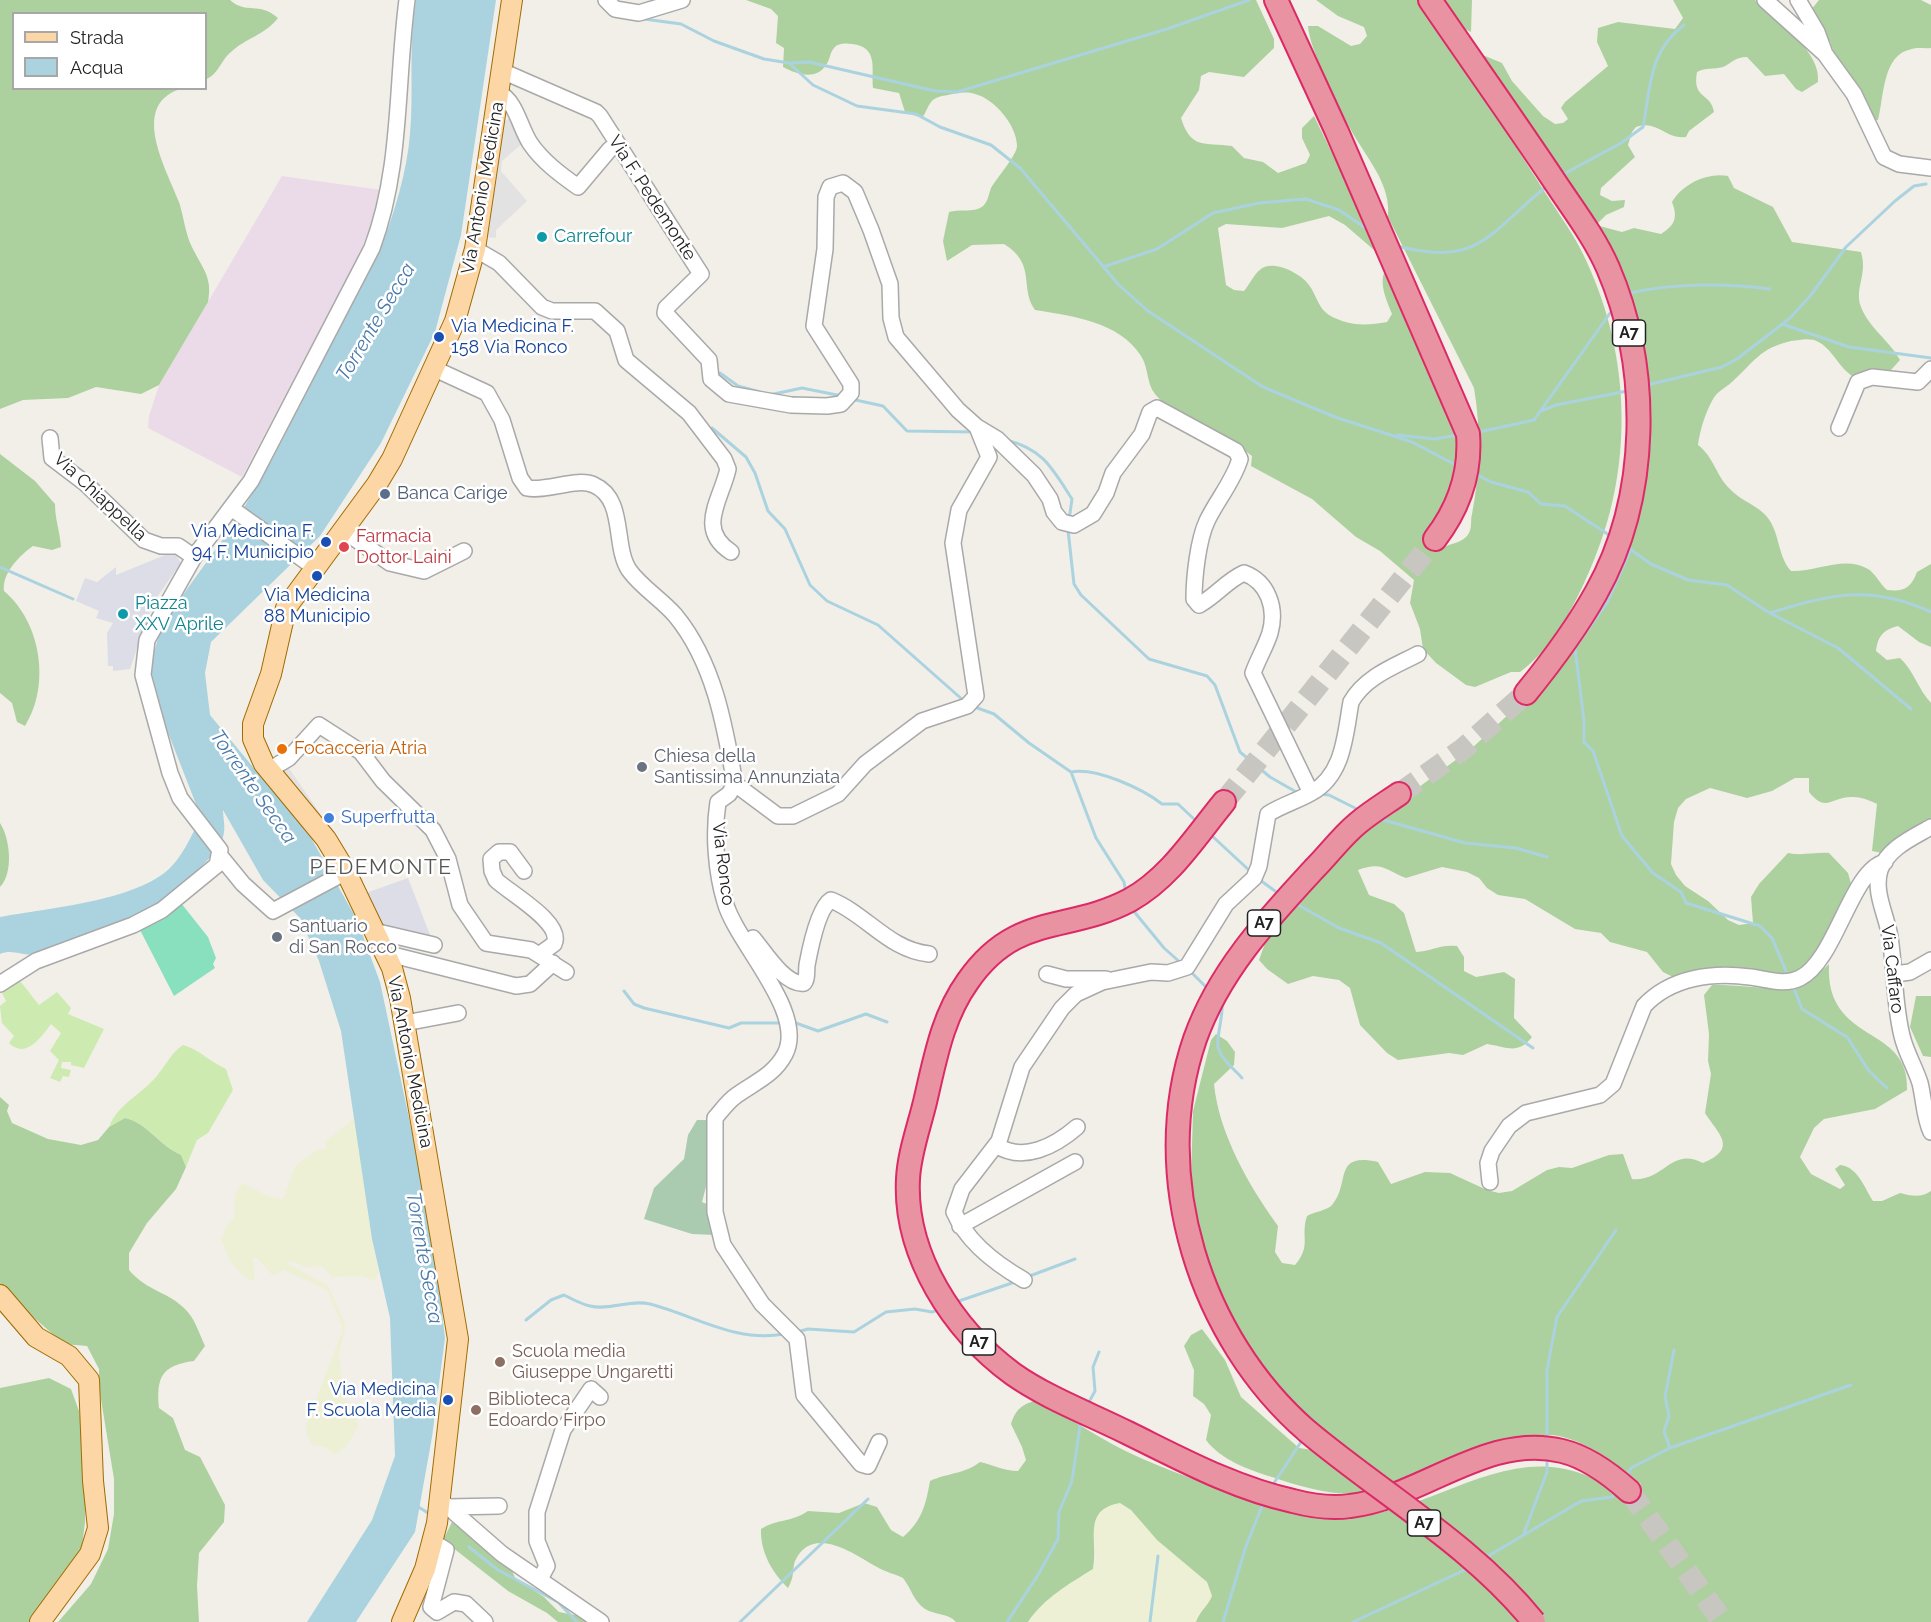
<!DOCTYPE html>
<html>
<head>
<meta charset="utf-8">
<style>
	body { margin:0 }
	#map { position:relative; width:1931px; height:1622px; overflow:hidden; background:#f2efe9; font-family:Raleway,sans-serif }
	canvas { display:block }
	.legend { position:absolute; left:12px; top:12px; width:195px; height:78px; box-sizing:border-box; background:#fff; border:2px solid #a7a7a7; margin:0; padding:8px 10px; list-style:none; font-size:18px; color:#222 }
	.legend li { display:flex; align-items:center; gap:12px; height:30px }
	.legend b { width:30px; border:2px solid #a7a7a7 }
</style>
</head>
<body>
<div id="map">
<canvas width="1931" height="1622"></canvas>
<ul class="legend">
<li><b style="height:8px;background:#fcd6a4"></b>Strada</li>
<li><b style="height:16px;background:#aad3df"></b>Acqua</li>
</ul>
</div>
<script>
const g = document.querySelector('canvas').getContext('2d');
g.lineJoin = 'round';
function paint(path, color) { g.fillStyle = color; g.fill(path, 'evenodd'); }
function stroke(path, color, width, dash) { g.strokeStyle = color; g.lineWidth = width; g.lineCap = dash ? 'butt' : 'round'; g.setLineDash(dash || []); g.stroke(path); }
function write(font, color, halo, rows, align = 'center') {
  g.font = font + ' Raleway,sans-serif'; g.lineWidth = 5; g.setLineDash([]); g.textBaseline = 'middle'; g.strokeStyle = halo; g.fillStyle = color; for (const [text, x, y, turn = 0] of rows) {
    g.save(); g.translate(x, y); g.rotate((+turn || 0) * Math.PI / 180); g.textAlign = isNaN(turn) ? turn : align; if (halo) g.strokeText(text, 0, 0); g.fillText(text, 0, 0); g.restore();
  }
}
paint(new Path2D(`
	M282,176L381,190L376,212L359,256L242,477L148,428L149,416L159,385Z`), '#ebdbe8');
paint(new Path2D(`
	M355,1117L372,1239L379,1271L375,1281L362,1276L331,1277L322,1266L308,1268L290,1261L288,1264L328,1285L346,1325L339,1355L341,1373L345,1396L359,1426L345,1448L334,1455L325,1447L313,1446L307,1436L306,1425L343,1329L327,1290L283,1270L273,1276L256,1257L253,1258L255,1281L245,1278L230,1261L221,1239L227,1225L234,1218L235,1193L242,1183L268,1196L283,1199L295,1166L320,1148L322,1150L327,1147L324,1143Z
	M1120,1503L1131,1510L1157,1540L1207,1582L1212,1596L1208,1607L1198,1616L1196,1622H1028L1036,1610L1059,1590L1093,1569L1096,1556L1093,1529L1097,1516L1107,1506Z`), '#eef0d5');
paint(new Path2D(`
	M17,977L39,1005L57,992L71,1008L68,1014L104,1029L84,1068L71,1065V1062H62L61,1068L71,1070L69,1077L63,1076L60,1082L50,1078L59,1060L50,1051L61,1033L51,1024C42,1036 26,1060 9,1043L14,1036L2,1023L0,1006L6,1001L0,989Z
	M183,1045C199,1049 210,1062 226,1069L233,1090L208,1133L197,1140L186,1167L181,1155C157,1144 149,1124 125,1118L109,1127C118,1103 145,1093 159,1073C168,1062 171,1053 183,1045Z`), '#cdebb0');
paint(new Path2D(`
	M0,0H230C247,15 259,1 278,18C265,35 246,38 231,52C221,60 218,75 206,79V14H14V88L180,89C129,106 167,170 179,202C184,217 185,233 192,247C202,268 213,277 208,302L159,385L141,394L96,387L68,398L23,400L0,409Z
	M746,0H1256L1274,39V48L1244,77L1209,72L1201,76L1199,90L1181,118C1191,150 1204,142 1232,146L1244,158L1263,162L1278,173L1306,163L1310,155L1302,138V128L1314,116L1377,245L1374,250L1345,225L1329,216L1282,228L1226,224L1218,228L1226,285L1234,290L1244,291C1250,284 1254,274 1261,269C1273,259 1302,274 1309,285C1316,294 1318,308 1329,315C1348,326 1366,326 1387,322L1392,314C1386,299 1376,278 1389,265L1458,427L1459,457L1453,489L1426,537L1440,550C1449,542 1459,545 1467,536C1473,529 1470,521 1472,514C1480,474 1481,429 1474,388L1388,217C1391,186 1370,162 1355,137C1342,115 1309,49 1308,26H1318L1351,46L1360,44L1367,36L1364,27L1338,16L1316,0H1472L1471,32L1465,29L1447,38C1477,86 1508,135 1539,183C1553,206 1570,228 1582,252C1630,348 1635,461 1594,560C1578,599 1555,647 1520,672H1511L1475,687L1466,685L1436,663L1423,649L1420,629L1410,603L1414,580L1380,551L1356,537L1312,499L1251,466L1252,456L1244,450C1215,435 1177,420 1155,394C1146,383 1149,368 1141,356C1119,321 1071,316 1035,310C1019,288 1037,264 1004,244L972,245L947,261L943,241L949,212C960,208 976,214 984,205C988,201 989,193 991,188C996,179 1017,155 1017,146C1017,126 995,99 975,94C966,91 957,93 948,95C942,96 935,97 931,102C927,107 926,113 922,118L905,112L899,93L873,88C871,69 879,47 852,44C846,43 838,43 834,48C830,52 830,60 826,65C816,81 796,74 783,67L784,48L776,43L778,16L771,9Z
	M1673,0H1755C1775,18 1822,52 1818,82L1802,92L1796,89L1784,74L1765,76L1747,57C1735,57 1732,63 1723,67C1714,70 1706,67 1697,72C1692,100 1711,92 1714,112L1689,131L1686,137C1666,140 1657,119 1636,127L1632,132L1628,145L1635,157L1601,188L1600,195L1612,201L1625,200L1624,207L1606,215L1596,225L1622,232L1634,228L1661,234C1675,225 1678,218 1672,202C1682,184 1708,172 1728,176L1734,188L1773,207L1792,242L1861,252C1868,275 1854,288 1861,307C1869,328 1890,341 1900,360L1891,370L1854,377C1838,368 1831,345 1814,340C1805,338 1800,340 1791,341C1760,348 1754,362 1732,382C1724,389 1717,391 1712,401C1705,414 1700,430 1698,445C1714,457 1716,476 1730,489C1742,502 1761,506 1770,521C1780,537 1778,556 1791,571C1816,572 1845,555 1868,569C1875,573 1880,584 1887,590C1904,592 1911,588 1917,572L1931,564V647L1919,642L1898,626C1883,630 1878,636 1876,651L1887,660L1900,658C1914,671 1918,689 1931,703V818L1898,837L1882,853L1872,851L1877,804C1869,800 1861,797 1853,797C1831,796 1827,814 1809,792V778H1795L1772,791L1747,798L1710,788L1686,799L1678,808L1674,822L1671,864L1676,875L1685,886L1708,901L1728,920L1739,925L1753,923L1751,897L1759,884L1788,853C1802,856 1814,852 1829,853L1848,873L1852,887L1831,928L1801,973L1787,977L1706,969L1675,978L1663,972L1647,952L1610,942L1601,933L1575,929L1525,899L1498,895L1487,888L1479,878L1467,872L1442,867L1406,878C1385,870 1382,861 1358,870L1369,895L1394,904L1404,913L1416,952C1432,951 1441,944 1457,946L1464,957V971L1476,977L1504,972L1515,979L1514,1018L1532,1037C1518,1055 1507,1047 1487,1044L1463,1055L1449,1053L1398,1060L1387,1053L1360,1025L1350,988L1339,980L1313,976L1288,984L1267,969L1259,960L1268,935L1354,841L1400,801L1472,748L1549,677L1634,516L1624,295L1478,53L1502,63L1512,81L1543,116L1555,124L1563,123L1568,119L1561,108L1565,102L1608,66L1597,42L1598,28L1618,22L1675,29L1683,18Z
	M1819,0H1921L1931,5V48C1925,49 1918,47 1912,49C1882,54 1884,98 1878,120H1873L1837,62L1830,41L1811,20L1810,11Z
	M0,454L35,481L55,504C55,519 60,532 61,547L52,550L33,546C19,556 2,573 4,591C41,622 51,685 25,726L17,722L12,703L0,693Z
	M0,823C10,838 14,873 0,887Z
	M1829,964C1825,1046 1910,1023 1907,1090L1875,1109L1824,1119L1814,1128L1800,1157L1811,1174L1840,1189L1845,1185L1835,1169L1840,1165C1858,1167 1864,1187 1873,1201H1882L1900,1193C1911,1196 1921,1198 1931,1191V1622H1196C1199,1612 1208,1606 1212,1596L1207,1582L1157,1540L1131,1510L1120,1503C1081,1510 1099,1541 1093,1569C1069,1584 1044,1598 1028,1622H956C948,1613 935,1615 925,1609C914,1602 911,1588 903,1578C895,1574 885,1572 877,1567C855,1555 813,1523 795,1561C792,1569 795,1576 788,1588C772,1573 760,1551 761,1529C776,1519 793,1522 808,1511L839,1513L864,1503L877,1507L891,1530L903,1537C922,1521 926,1504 930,1481C947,1473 965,1474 980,1462C994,1465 1004,1471 1018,1471L1026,1460L1022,1447L1011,1424C1016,1409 1022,1404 1038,1400C1062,1414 1087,1430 1112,1444C1153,1466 1198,1481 1242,1495C1266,1503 1292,1512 1317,1516C1434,1532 1514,1411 1626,1499L1641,1484C1617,1464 1590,1443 1559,1436C1514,1426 1416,1487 1362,1493C1334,1497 1299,1486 1272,1477C1249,1470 1221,1460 1206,1440L1211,1415L1204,1404L1193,1396L1194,1370L1184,1346L1191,1335L1202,1329L1225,1360L1241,1397L1299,1448L1313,1450L1292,1403L1265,1371L1227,1316L1190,1211L1193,1111L1211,1040L1216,1034L1227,1041L1235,1052L1234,1065L1214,1084C1219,1134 1249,1186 1278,1226L1275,1252L1282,1263L1295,1265C1312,1245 1300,1237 1307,1216C1314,1212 1328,1210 1332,1205C1351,1183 1332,1152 1378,1162L1391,1184L1425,1172L1450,1173L1487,1190L1499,1193L1512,1191L1547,1170L1559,1167L1572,1168L1609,1155L1623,1154L1632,1179C1664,1182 1671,1146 1703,1163C1739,1148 1718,1134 1705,1113L1711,1074L1708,1061L1709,1034L1704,995L1712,985C1757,984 1793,1000 1829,964Z
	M1916,996H1931V1057L1923,1056L1910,1027Z
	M0,1097L9,1105L7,1111L12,1123L48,1139L81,1145L98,1140L109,1127L125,1118C149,1124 157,1144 181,1155L186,1167L176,1189L147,1223L129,1253V1270C147,1291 168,1292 184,1308C195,1318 199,1333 205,1346L194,1361C162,1365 156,1377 159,1408L173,1418L185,1450L200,1457L225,1505L224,1522L199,1553L197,1586L199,1622H58L91,1584L108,1549L114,1514V1479L99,1387V1369L87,1346L64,1344L0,1288Z
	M49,1378L71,1389L79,1411L85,1445V1522L82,1547L32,1622H0V1388Z
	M452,1522L511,1568L515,1578L544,1597L559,1612L580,1616L590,1622H558L547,1613L508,1591L443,1540Z`), '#add19e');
paint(new Path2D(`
	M697,1120H710L713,1160L702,1202L711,1206L715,1235L692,1234L644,1219L654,1188L684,1159L688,1135Z`), '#aacbaf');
paint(new Path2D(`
	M181,903L208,937L216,958L213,964L215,968L174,996L139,928Z`), '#88e0be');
paint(new Path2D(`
	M513,117L524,142L502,161L501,171L527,201L496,230V238L486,237L502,122Z
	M286,764L315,806L331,832L275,773Z`), '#e2e2e2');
paint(new Path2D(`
	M175,554L181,563L157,597L147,619L130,669L113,671V666H108L107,633L113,623L96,618L99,611L76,601L85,578L97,582L116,567V575L165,555Z
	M408,878L432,940L393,939L382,925L366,893Z`), '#dddde8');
paint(new Path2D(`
	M416,0H496L461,235L435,332L381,443L320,536L211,642L205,673L210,715L310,836L357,920L380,982L432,1226L445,1338L432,1437L415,1532L356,1622H307L372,1520L395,1456L390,1318L372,1239L341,1031L319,961L300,918L263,880L223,810C223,818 226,828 223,837C220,847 209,859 201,867C158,914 96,937 36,954C23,957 13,948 0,954V917C48,908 136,901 170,868C184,854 192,834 201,817L167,730L150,667L162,624L236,521L272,460L380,250C394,214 407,172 410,134C414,89 408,44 416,0Z`), '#aad3df');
stroke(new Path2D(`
	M618,17L638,19
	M644,19L681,24L714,41L764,59L789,63L813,85L857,106L916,114L940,127L991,145L1020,168L1118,284L1148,311L1263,387L1335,417L1412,442L1456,465
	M789,63L809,62L935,91L957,92L1167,29L1249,0
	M1562,175L1621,143L1643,127C1651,87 1648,52 1684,25
	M1397,246C1480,268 1489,232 1546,187
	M1103,267L1157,249L1213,213L1259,203L1306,199L1339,210L1370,231
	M1626,294C1669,283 1725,283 1770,289
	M1782,324L1849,347L1931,358
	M720,373L738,386L760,392
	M1647,385L1722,367L1737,359L1789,319L1811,295L1846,247L1895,201L1914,186L1926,184
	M769,395L802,388L842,396
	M851,399L883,406L907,431L973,432
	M1541,411L1556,405L1627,391
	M712,428L746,457L755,473L768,511L785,529L810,585L827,601L878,625L964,701
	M1479,432L1534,420L1613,309
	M1397,435L1435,439L1458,435
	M1006,440C1043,449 1052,468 1072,499L1069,520
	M1476,474L1491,482L1528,492L1541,504L1565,506L1609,535
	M1068,530L1074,584L1081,595L1149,659L1207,676L1215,685L1240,752L1270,777L1298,793
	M1627,547L1651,564L1688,580L1727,585L1768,612L1838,648L1911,709
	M1631,549L1607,603L1575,648L1584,721V742L1593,751L1622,836L1653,873L1681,892L1686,903L1760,926L1772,938L1789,978
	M0,567L73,599
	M1770,613C1831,594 1871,584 1931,612
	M972,706L994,714L1029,743L1071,772L1096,838L1124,882L1126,894
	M1071,772C1096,767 1143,789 1162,804H1178L1195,820
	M1319,794L1329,795L1359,810
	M1380,819L1465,843L1516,848L1547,857
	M1211,835L1251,872
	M1260,880L1279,894
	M1295,903L1339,928L1381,943L1533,1048
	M1132,909L1164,948L1182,964
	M1189,970L1208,989
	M1793,986L1802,1009L1847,1037L1869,1071L1887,1088
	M624,991L634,1004L644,1008L729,1028L741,1023H784
	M1222,1005C1223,1018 1216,1038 1218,1047C1221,1059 1234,1069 1242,1078
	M793,1022L818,1031L866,1014L887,1022
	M1027,1277L1075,1259
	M956,1302L1015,1282
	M526,1320L551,1300L564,1295C572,1299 581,1304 590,1306C609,1311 630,1299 650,1304C696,1316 736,1343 784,1334
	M797,1332L808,1329L854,1332L886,1312L915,1309L932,1312L938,1310
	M1089,1402L1095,1391L1093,1367L1099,1352
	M1547,1438V1370L1557,1317L1616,1230
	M1670,1448L1664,1431L1669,1416L1665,1397L1674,1350
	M1627,1475L1631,1468L1670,1448L1851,1385
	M1272,1486L1303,1439
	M417,1506L428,1513
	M1524,1533L1547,1472V1459
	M469,1547L498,1570L558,1602L577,1622
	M1485,1558L1581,1501L1612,1497L1615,1493
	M740,1622L868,1499
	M1007,1622L1038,1575L1058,1539L1059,1512L1072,1481L1081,1419
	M1150,1622L1158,1556
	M1223,1622L1246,1546L1263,1504
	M1353,1622L1469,1568`), '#aad3df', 3);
stroke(new Path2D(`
	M1399,794L1463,749L1526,693
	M1224,802L1435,539
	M1629,1491L1723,1622`), '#c8c6c1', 22, [22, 11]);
const minor = new Path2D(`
	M606,0L615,9L639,13L682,0
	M1765,0L1825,54L1854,94L1884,157L1899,164L1931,168
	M1798,0L1817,32L1824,51
	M502,71L596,112L600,116L701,274L666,308L665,313L709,360L711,379L729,394L791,405L827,406L841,404L851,393V384L814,326L825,249L826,197L830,187L843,183L855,192L871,230L890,284L891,318L896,337L958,410L977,427L997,439L1034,475L1050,499L1054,512L1062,522L1074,525L1093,514L1106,493L1113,473L1142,434L1150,412L1157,408L1236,451L1240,459C1233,482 1217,500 1207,521C1198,540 1194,578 1194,599L1199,605C1216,596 1226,581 1244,573C1268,582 1277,608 1270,633C1266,646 1258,659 1253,673L1311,793
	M499,93C516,101 520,128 530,143C542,161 561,175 578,187L610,149
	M475,249L499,263L542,307L552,311H595L617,331L626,360L689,413L724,459L728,469C721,500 696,529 731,552
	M435,369L487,393L502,420L520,478L527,488C547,492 577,477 594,485C626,499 613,546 629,570C641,587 661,599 675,615C714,662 725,726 735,784L729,794L718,802C713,834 716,872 725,902C736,943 807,1012 785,1054C774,1075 755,1082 737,1095C728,1101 722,1110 715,1118V1212L723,1245L762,1304L797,1339L804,1395L861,1464L868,1466L879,1442
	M1839,428L1858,382L1872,377L1918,382L1931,369
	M50,438L52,458L85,483L144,540L161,546H178L194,557
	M231,508L315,568
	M344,531L390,563L424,571L464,551
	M269,770L289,758L319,725L361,752L383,781L433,830L448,859L460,905L486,943L531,950L566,972
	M735,784L778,816H793L838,794L865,764L922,721L967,706L976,696L953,543L959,510L989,457L977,427
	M1931,827C1912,838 1888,848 1880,870C1873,892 1887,916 1890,937C1895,970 1894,1004 1902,1036C1906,1053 1915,1067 1920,1083C1924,1099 1924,1117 1931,1132
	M221,857L243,884L273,911L346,872
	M524,871L510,852H499L491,859L492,871L496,880C511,894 564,923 554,944L540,954
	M374,931L434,945
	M753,938C764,951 785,986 804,983C808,978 806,972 807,965C810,949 818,908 831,900C866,914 889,950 929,954
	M385,953L516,986L530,984L553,963
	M1047,974L1066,979H1106
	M1895,974L1910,972L1931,960
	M0,984L36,961L133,925L162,910L217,865L220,850L180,798L170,773L143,675L147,640L194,557L251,481L372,248C402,168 396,84 407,0
	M405,1023L458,1013
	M996,1145C1023,1163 1055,1146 1077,1127
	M1490,1182L1488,1163L1492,1151L1509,1126L1526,1113L1600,1095L1613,1084L1644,1006C1671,977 1713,972 1750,977C1767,979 1784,986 1800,978C1836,960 1851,870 1885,862
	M960,1226L1075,1162
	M1024,1280C996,1264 967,1242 954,1212L962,1189L999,1141L1022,1067L1062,1008L1076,994L1102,982L1151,972L1168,973L1187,967L1226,904L1254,878L1259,866L1268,814C1282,805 1297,801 1311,793C1344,775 1345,735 1351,702C1365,677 1393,667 1418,654
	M439,1499L502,1554L601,1622
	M448,1507L499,1506
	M433,1542L446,1550L431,1607L437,1612L454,1602L466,1604L485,1622
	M540,1579L547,1566L537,1541V1512L563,1430L591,1389L600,1397`);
const major = new Path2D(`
	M0,1295L36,1337L69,1356L89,1380L93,1481L98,1528L90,1554L40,1622
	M402,1622L425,1569L437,1523L458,1339L400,998L392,968L346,872L326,839L264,764L253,739V724L271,674L286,608L377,484L392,459L455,321L475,249L512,0`);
const highway = new Path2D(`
	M1276,0L1337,132L1468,434C1471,473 1458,509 1435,539
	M1430,0C1471,60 1513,119 1553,179C1572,208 1594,236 1608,268C1651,368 1650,497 1596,593C1576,629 1552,661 1526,693
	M1224,802C1196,836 1170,878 1130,900C1068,933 1016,912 968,981C942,1017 935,1060 925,1102C919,1127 909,1154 908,1179C904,1255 953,1330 1013,1374C1047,1398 1090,1414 1128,1433C1181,1459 1234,1488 1293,1501C1312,1506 1330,1509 1350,1506C1422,1498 1487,1432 1562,1451C1587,1457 1610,1474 1629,1491
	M1307,1431C1200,1338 1148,1176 1195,1039C1219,971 1267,920 1314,869C1329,854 1342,836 1358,823C1371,812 1386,803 1399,794`);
stroke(minor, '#a9a9a9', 18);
stroke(major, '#a06b00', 22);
stroke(highway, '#dc2a67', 26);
stroke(minor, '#fff', 15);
stroke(major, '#fcd6a4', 20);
stroke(highway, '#e892a2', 22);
const highwayBridge = new Path2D(`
	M1307,1431C1382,1494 1472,1545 1534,1622`);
stroke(highwayBridge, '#dc2a67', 26, []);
stroke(highwayBridge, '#e892a2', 22);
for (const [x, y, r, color] of [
	[542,237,6,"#0f9aa8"],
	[439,337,6,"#1a4fb4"],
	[385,494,6,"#5c6f8a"],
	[326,542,6,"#1a4fb4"],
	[344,547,6,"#e0444e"],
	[317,576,6,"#1a4fb4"],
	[123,614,6,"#0f9aa8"],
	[282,749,6,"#e8710a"],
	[642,767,6,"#6b7280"],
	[329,818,6,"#3f7fe0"],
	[277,937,6,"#6b7280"],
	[500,1362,6,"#8d6e63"],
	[448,1400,6,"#1a4fb4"],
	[476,1410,6,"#8d6e63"]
]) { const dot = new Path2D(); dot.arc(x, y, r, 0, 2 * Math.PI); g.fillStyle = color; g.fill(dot); stroke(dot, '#fff', 2); }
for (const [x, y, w] of [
	[1629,333,33],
	[1264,923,33],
	[979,1342,33],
	[1424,1523,33]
]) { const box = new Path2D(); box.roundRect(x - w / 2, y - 13, w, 26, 4.5); g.fillStyle = '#fff'; g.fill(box); stroke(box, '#222', 1.5); }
write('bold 16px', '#222', null, [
	["A7",1629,333],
	["A7",1264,923],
	["A7",979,1342],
	["A7",1424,1523]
]);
write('18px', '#222', '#fff', [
	["Via Antonio Medicina",483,188,-80],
	["Via F. Pedemonte",652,198,57],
	["Via Chiappella",100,497,43],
	["Via Ronco",723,864,83],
	["Via Caffaro",1892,969,83],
	["Via Antonio Medicina",410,1062,79]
]);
write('18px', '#0d838f', '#fff', [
	["Carrefour",554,237],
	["Piazza",135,604],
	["XXV Aprile",135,625]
], 'left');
write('18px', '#164399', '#fff', [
	["Via Medicina F.",451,327,"left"],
	["158 Via Ronco",451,348,"left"],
	["Via Medicina F.",314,532],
	["94 F. Municipio",314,553],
	["Via Medicina",317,596,"center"],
	["88 Municipio",317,617,"center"],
	["Via Medicina",436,1390],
	["F. Scuola Media",436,1411]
], 'right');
write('18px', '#4e5e75', '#fff', [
	["Banca Carige",397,494]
], 'left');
write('18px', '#be3a42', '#fff', [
	["Farmacia",356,537],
	["Dottor Laini",356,558]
], 'left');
write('18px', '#c56008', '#fff', [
	["Focacceria Atria",294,749]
], 'left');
write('18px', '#5b616d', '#fff', [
	["Chiesa della",654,757],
	["Santissima Annunziata",654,778],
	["Santuario",289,927],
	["di San Rocco",289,948]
], 'left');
write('18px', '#366cbe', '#fff', [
	["Superfrutta",341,818]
], 'left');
write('18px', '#785e54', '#fff', [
	["Scuola media",512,1352],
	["Giuseppe Ungaretti",512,1373],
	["Biblioteca",488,1400],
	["Edoardo Firpo",488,1421]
], 'left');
write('italic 20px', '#4a7aab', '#fff', [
	["Torrente Secca",376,322,-59],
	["Torrente Secca",253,787,55],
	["Torrente Secca",424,1258,80]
]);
g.letterSpacing = '1.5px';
write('21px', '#555', '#fff', [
	["PEDEMONTE",381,868]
]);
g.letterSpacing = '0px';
</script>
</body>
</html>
